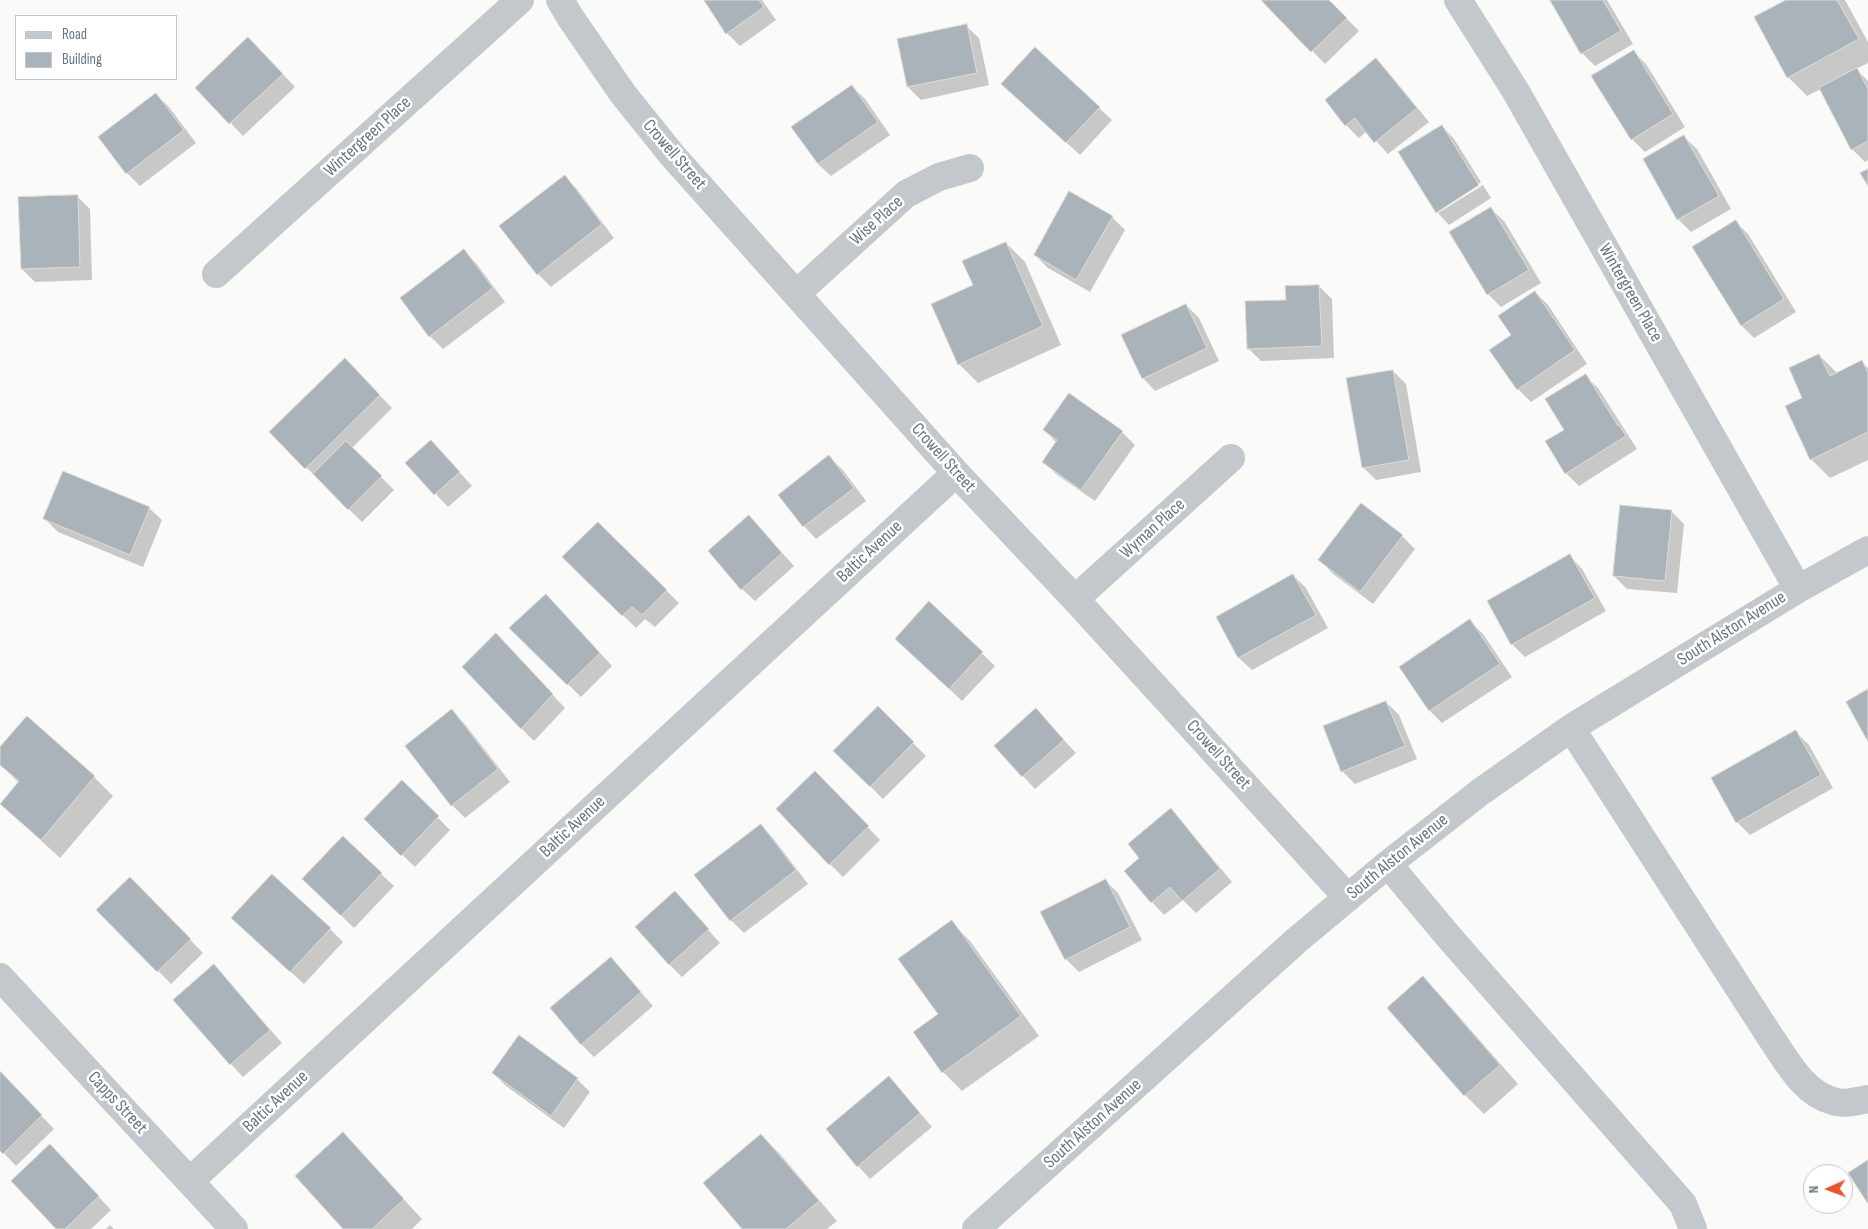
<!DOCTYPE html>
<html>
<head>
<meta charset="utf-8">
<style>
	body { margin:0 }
	#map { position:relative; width:1868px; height:1229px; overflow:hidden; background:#fafaf8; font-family:"Sofia Sans Condensed",sans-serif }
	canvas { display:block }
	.legend { position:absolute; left:15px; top:15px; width:162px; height:65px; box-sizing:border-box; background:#fff; border:1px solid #c1c8cd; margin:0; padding:6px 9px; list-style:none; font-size:15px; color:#657683 }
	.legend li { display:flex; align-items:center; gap:10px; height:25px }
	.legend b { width:25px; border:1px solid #c1c8cd }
	.north { position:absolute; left:1803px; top:1164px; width:50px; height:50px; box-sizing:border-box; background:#fff; border:1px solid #c1c8cd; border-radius:50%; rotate:268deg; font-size:14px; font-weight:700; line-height:20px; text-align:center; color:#657683 }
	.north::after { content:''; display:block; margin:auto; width:18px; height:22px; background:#e4572e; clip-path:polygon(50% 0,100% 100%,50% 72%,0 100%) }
</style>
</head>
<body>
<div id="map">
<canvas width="1868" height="1229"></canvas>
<ul class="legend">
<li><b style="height:6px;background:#c3c8cc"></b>Road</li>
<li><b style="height:14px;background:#aab3b9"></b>Building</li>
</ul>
<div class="north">N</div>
</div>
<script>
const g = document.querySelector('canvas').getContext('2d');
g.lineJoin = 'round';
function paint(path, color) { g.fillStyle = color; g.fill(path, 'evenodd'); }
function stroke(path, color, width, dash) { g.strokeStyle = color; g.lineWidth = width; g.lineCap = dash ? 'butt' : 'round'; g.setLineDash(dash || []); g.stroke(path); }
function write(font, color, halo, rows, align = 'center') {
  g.font = font + ' "Sofia Sans Condensed",sans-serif'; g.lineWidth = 5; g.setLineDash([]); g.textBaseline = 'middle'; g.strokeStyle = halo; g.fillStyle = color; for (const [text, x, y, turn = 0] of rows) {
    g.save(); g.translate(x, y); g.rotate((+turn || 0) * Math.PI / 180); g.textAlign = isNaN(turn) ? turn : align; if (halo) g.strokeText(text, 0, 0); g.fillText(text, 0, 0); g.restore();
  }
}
paint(new Path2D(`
	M705,0H762L776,20L740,46L727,33Z
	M1263,0H1328L1359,31L1325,64Z
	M1552,0H1607L1633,44L1595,66L1582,53Z
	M1788,0H1845L1868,42V63L1856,69L1868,81V160L1865,162L1852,149L1821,89L1807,96L1788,77Z
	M966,26L979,38L989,85L921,100L908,87Z
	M261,51L295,87L243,136L197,88Z
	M1633,51L1646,64L1685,127L1645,152L1632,139Z
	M1376,60L1389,73L1429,122L1388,154L1367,131L1359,138L1346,125L1326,100Z
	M852,86L865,99L890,135L831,176L818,164Z
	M156,94L169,107L196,143L140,186L127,173L100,138Z
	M1015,96L1099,108L1112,120L1080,155Z
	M1442,126L1454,139L1481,182L1438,210V213L1483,185L1491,198L1449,225L1437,212Z
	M1684,137L1697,149L1731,209L1691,232L1678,219Z
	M565,177L577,189L614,238L551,287L538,274L501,226Z
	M77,196L90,209L92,280L35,282L22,269Z
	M1491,209L1504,221L1541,283L1501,307L1488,294Z
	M1112,217L1125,230L1090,292L1048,268L1035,255Z
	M1735,221L1748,234L1796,312L1754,338L1741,325Z
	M1006,243L1025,262L1061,345L978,383L959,364L975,285Z
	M464,251L476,263L505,302L443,349L430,336Z
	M1319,286L1332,299L1334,358L1261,361L1248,348L1287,301Z
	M1535,292L1548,305L1587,364L1531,402L1518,389L1491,350L1513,335Z
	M1186,305L1199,318L1219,361L1155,391L1143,378Z
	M1819,355L1837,373L1862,362L1868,368V460L1830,478L1811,459L1804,398Z
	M1393,371L1406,384L1421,472L1376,480L1363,467Z
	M357,372L392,408L352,448L394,490L362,522L270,432Z
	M1585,376L1598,388L1637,449L1579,486L1566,473V430Z
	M1044,430L1122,432L1135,445L1095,501L1056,474L1044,462L1057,443Z
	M443,454L472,486L448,507L407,463Z
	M829,457L842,469L866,501L816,539L804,526L780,495Z
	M149,508L162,520L143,567L58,532L45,519Z
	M1671,511L1684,524L1677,593L1627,589L1614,576Z
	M749,516L794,566L755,601L742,589Z
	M598,523L679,603L655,627L645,619L636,628L564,557Z
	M1402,536L1415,549L1373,604L1332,573L1320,560Z
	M1570,556L1582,569L1606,611L1525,657L1512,644Z
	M1293,575L1306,588L1328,628L1252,670L1239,658L1217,617Z
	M929,603L995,666L962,701L909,651Z
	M559,608L612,666L581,697L511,628Z
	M1470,621L1483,634L1512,677L1442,723L1430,711Z
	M508,648L565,708L534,741L521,728Z
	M1386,702L1399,715L1417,759L1355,784L1342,771Z
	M878,708L926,756L883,799L835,751Z
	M1036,710L1076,753L1035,789L1023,776Z
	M452,711L464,723L510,782L465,818L452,805L406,746Z
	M27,718L94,777L113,796L60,858L1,804L19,783L0,764V749Z
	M1796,732L1809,745L1833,788L1750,835L1737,822L1713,779Z
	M402,782L450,830L415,867L365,819Z
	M828,785L880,840L843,877L830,864Z
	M1171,810L1183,823L1232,882L1196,913L1183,900L1164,915L1152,902L1140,858Z
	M761,825L773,838L808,884L744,933L731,920L696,875Z
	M381,874L394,886L354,928L317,892Z
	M130,879L203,953L171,984L98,910Z
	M1105,880L1118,893L1142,940L1079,972L1066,959Z
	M675,893L720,943L682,977L669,964Z
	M951,922L970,941L1039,1036L962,1091L943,1072L940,1015Z
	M330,929L343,942L304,984L246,931Z
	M611,958L653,1006L594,1057L581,1044Z
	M214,966L282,1043L243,1077L231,1064Z
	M1423,978L1442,997L1518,1084L1484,1114L1465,1095Z
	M0,1073L54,1129L16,1166L0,1149Z
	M493,1073L577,1079L590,1092L564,1128L506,1086Z
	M889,1077L932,1127L870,1179L858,1166Z
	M343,1134L422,1219L412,1229H345Z
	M761,1135L780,1154L837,1221L827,1229H744Z
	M63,1158L111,1210L91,1229H58Z
	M110,1225L114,1229H106Z`), '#0003');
const building = new Path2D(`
	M704,0H759L764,7L726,34Z
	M1261,0H1329L1347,18L1311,52Z
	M1550,0H1603L1621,31L1581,54Z
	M1786,0H1837L1859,39L1787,78L1754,17Z
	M967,24L977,73L907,87L897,39Z
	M248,37L283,74L229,124L195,88Z
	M1035,47L1100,107L1066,143L1001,84Z
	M1634,50L1673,114L1631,140L1591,76Z
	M1376,58L1417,108L1374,143L1355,118L1345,126L1325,100Z
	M1857,68L1868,89V141L1851,150L1819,88Z
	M852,85L878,122L818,164L791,127Z
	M156,93L184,130L126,174L98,137Z
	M1442,125L1479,185L1436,213L1398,152Z
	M1684,135L1719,196L1677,220L1643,159Z
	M1868,169V186L1860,173Z
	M565,175L602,224L537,275L499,226Z
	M1069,191L1113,216L1076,280L1034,255Z
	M78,195L80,267L21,269L18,197Z
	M1491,207L1529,270L1487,295L1449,232Z
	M1736,220L1784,299L1741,326L1692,247Z
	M1006,242L1043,326L958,365L931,304L973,285L962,261Z
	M464,249L493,288L429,337L400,298Z
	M1319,285L1322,346L1247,349L1245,301L1286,300L1285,286Z
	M1535,291L1575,350L1517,390L1489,350L1511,335L1498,316Z
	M1186,304L1207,348L1142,379L1121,335Z
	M1819,354L1830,376L1862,360L1868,373V432L1810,460L1785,406L1802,398L1789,368Z
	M345,358L380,395L305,469L269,432Z
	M1393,370L1409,460L1362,468L1346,378Z
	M1586,374L1618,426L1619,425L1626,436L1565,474L1545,441L1564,430L1545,399Z
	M1069,393L1123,431L1081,490L1042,462L1057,440L1043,430Z
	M431,440L460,472L434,495L405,463Z
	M346,441L382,476L348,510L313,474Z
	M829,455L854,488L803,527L778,495Z
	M63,471L150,507L130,555L43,519Z
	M1361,503L1403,535L1360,592L1318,560Z
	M1620,505L1672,510L1665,581L1613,576Z
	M749,515L782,553L741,590L708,551Z
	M598,522L667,590L642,615L632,607L622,616L562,557Z
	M1570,554L1595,598L1511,645L1487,601Z
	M1293,574L1316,615L1238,658L1216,617Z
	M546,594L600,653L567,685L509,628Z
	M929,601L983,652L949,689L895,639Z
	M1470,619L1500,664L1429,711L1399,667Z
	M496,633L553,694L521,729L462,667Z
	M1868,689V742L1846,702Z
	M1386,701L1405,746L1341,772L1323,726Z
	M878,706L914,742L870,787L833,751Z
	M1036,708L1064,740L1022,777L994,746Z
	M452,709L498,769L451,806L405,746Z
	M27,716L95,776L41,840L0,804L19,781L0,765V747Z
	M1796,730L1821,775L1736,823L1711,778Z
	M815,771L869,826L829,865L776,809Z
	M402,780L439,816L401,856L364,819Z
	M1171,808L1220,869L1182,901L1170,887L1151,903L1124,871L1139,858L1128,844Z
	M761,824L796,870L730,921L694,875Z
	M343,836L382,873L341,916L302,879Z
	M272,874L331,928L290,972L231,918Z
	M130,877L191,939L157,972L96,910Z
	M1106,879L1130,927L1065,960L1040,912Z
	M675,891L709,929L669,965L635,927Z
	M952,920L1021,1016L942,1073L913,1032L938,1014L898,959Z
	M611,957L641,992L581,1045L550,1008Z
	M214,964L270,1030L230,1065L173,1000Z
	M1423,976L1500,1065L1464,1096L1387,1008Z
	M519,1035L578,1078L551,1116L492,1073Z
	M0,1071L42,1115L3,1154L0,1151Z
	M889,1076L920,1113L857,1167L826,1129Z
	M343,1132L404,1199L372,1229H343L295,1176Z
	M761,1134L819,1201L786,1229H742L703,1183Z
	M50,1144L99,1196L65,1229H56L11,1181Z
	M1868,1160V1204L1848,1173Z`);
paint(building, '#aab3b9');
stroke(building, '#dcdcda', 1);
stroke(new Path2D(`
	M560,0L570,17L623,94L672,155L956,473L1075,599L1348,898
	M1458,0L1515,90L1798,589
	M216,274L520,0
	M796,294L906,194L939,177L970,168
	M1075,599L1231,458
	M1571,728L1771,1038C1787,1061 1803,1093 1833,1101C1843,1105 1858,1101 1868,1099
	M1388,864L1448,936L1683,1204L1693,1229
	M0,977L234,1229
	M190,1181L956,473
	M976,1229L1297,940L1388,864L1479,793L1571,728L1798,589L1868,550`), '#c3c8cc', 28);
write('18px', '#657683', '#fff', [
	["Wintergreen Place",368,137,-42],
	["Crowell Street",674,155,49],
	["Wise Place",877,221,-42],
	["Wintergreen Place",1630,293,60],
	["Crowell Street",943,458,48],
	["Wyman Place",1153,529,-42],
	["Baltic Avenue",870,552,-43],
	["South Alston Avenue",1732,629,-32],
	["Crowell Street",1218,755,48],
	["Baltic Avenue",573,827,-43],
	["South Alston Avenue",1398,857,-39],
	["Baltic Avenue",276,1102,-43],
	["Capps Street",117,1103,47],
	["South Alston Avenue",1093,1124,-42]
]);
</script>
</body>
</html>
